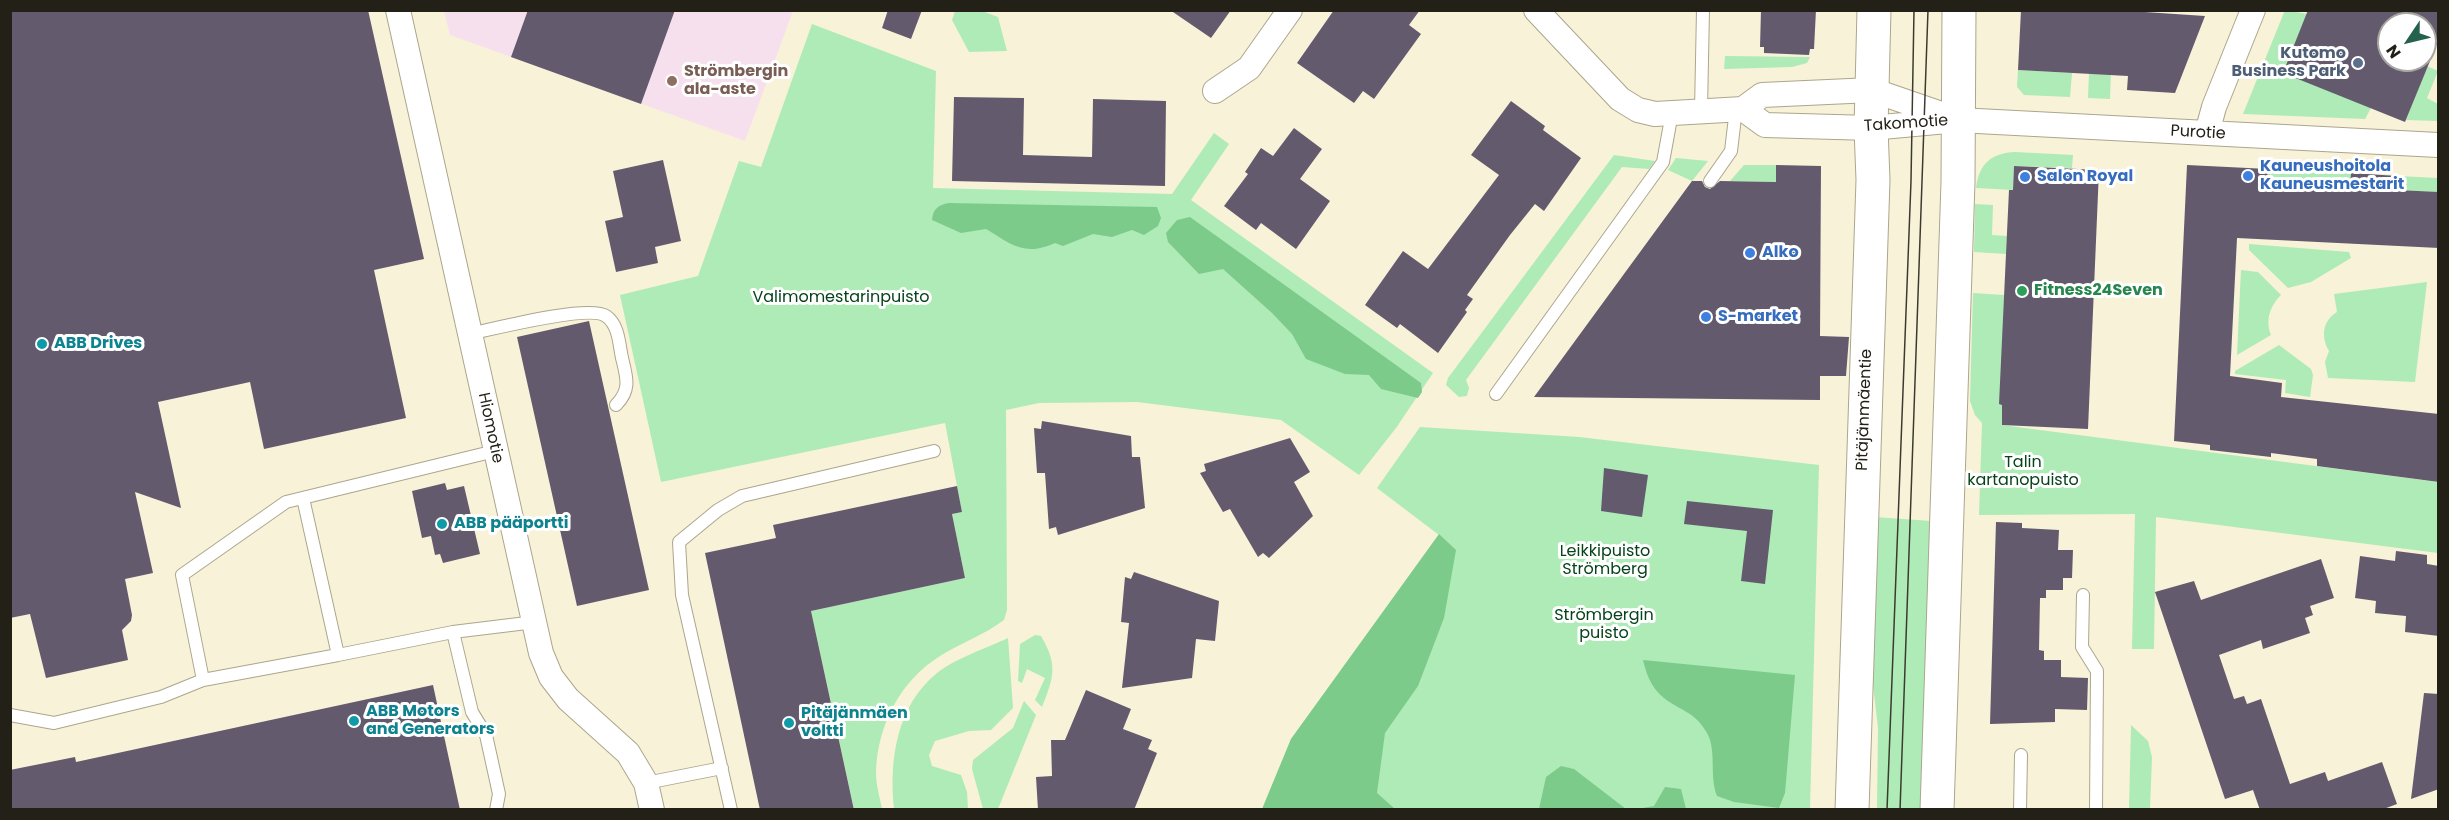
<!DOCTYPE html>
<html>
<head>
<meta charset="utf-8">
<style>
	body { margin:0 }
	#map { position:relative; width:2449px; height:820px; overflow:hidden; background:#f8f2d8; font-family:Poppins,sans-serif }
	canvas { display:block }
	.frame { position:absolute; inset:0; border:12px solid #222017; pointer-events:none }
	.north { position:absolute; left:2377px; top:12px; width:60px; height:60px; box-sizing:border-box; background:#fff; border:2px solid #a7a6a2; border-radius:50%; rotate:235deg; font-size:16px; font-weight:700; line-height:24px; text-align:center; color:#222017 }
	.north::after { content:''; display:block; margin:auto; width:21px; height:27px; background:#25624e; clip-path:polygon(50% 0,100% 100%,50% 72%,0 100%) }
</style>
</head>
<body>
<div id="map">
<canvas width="2449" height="820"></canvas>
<div class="frame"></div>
<div class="north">N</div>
</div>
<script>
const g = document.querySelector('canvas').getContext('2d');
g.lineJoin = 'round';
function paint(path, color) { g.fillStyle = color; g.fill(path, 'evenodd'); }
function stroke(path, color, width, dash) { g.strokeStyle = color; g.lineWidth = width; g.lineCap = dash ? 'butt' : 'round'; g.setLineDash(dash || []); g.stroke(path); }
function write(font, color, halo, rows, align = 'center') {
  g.font = font + ' Poppins,sans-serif'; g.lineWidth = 6; g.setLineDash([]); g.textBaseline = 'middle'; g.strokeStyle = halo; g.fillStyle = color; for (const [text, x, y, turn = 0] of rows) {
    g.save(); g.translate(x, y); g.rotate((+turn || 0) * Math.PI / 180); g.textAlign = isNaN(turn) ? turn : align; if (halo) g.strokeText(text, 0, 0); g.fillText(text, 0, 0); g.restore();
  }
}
paint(new Path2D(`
	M444,11H793L745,141L450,35Z`), '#f7e0ee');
paint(new Path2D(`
	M2285,10L2307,14L2371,108L2365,119L2243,114Z
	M955,11H982L998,17L1007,51L969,52L952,20Z
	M2113,11L2110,99L2088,98L2089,73Z
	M812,24L936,71L933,188L1172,194L1214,133L1229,144L1191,200L1433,373L1396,428L1359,475L1281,420L1137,402L1039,403L1006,410L1007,610L1004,620C984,635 961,643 940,656C900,681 877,726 876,773C876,785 880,798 882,809H854L811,611L965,578L952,514L962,512L945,423L661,482L620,295L698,276L739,161L761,167Z
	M1725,56L1810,57L1807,63L1792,67L1724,69Z
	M2427,66L2438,71L2427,98L2438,104V121L2406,120Z
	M2018,70L2072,73L2070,97L2024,95L2017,87Z
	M2015,152L2073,155L2072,168L2014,166L2013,190L1976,188C1979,164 1991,153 2015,152Z
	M1614,155L1655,161L1649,169L1622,167L1466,380L1469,388L1467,396L1459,397L1446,385L1448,378Z
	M1676,158L1708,161L1692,181L1668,170Z
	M1744,165H1776V182L1730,181Z
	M2268,169L2351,173L2350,188L2267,184Z
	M2398,176L2438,178V192L2397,190Z
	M1975,204L1993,205L1992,235L2007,236L2006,254L1974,252Z
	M2249,244L2349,252L2351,258L2311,282L2288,288L2249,250Z
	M2241,270L2258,272L2281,295C2270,306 2265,320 2271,335L2237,355Z
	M2427,282L2415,382L2328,378L2325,362L2329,351C2321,337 2322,321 2337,312L2334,294Z
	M1973,293L2004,295L2002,425L2438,482V553L2156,517L2154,649H2132L2135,514L1979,515L1982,423L1975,415L1970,401Z
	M2279,345L2311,369L2313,375L2310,397L2285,393L2286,380L2235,374V371Z
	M1420,427L1579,437L1819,465L1810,809L1262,810L1291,739L1439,535L1377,488Z
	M1875,517L1931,521L1921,809H1877L1878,728L1871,667Z
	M1035,635L1041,636C1058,665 1054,677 1042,707L1035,700L1045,678L1027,669L1022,683L1018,681L1020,644Z
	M1008,638L1013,708L991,730L969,731L935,741L929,755L932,766L961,775L967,792L968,809H894C889,762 896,706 937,673C954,659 987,648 1008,638Z
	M1024,701L1036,715L998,809H983L972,769L973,760L1013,728Z
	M2131,725L2148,741L2152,757L2150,809H2129Z`), '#aeebb7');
paint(new Path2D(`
	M949,203L1157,207L1161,218L1158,226L1144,235L1132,230L1112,237L1093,234L1063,246L1055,243C1024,257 1011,244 986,229L961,233L932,220C933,209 938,205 949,203Z
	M1190,217L1421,383L1422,392L1418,398L1381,389L1369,375L1345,374L1306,359L1292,334L1272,313L1223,269L1199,274L1168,242L1166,233L1177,220Z
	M1439,534L1456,550L1444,618L1418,686L1385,733L1377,793L1395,809H1262L1291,739Z
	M1643,660L1795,675L1785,793L1779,808L1734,802L1717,796C1709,776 1717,751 1707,733C1689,699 1655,714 1643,660Z
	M1561,766L1574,769L1626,809H1539L1546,777Z
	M1665,787L1681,789L1686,809H1637L1654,806Z`), '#7ccb8a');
paint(new Path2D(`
	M10,10H368L424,259L374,270L406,418L264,449L250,382L158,402L181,508L135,492L153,573L125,579L132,615L131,621L122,630L128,660L46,678L30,614L10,618Z
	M528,10H675L641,104L511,57Z
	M888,10H922L911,39L882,28Z
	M1170,10H1231L1211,38Z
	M1334,10H1420L1409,25L1421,34L1374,99L1363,91L1354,103L1297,63Z
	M1761,10H1816L1814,49H1810L1809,55L1764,53V47H1760Z
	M2021,10H2115L2205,16L2175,93L2127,90L2128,76L2018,70Z
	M2308,10H2439V39L2405,122L2283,73ZM2389,24H2425V60H2389Z
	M954,97L1024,98L1023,155L1092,157L1093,99L1166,101L1165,186L952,181Z
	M1511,101L1545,126L1543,130L1581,158L1544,211L1535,204L1510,235L1467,295L1473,299L1465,310L1467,312L1438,353L1400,324L1397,328L1365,305L1403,251L1428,269L1499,175L1471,155Z
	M1294,128L1322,149L1300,179L1330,201L1296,249L1261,223L1256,230L1224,206L1248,174L1245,172L1261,148L1273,156Z
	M663,160L681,241L655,247L658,263L616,272L605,221L623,217L613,171Z
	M1776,165L1821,166L1820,336L1849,337L1846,376H1820V400L1534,397L1692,181H1702L1705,187L1710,189L1720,181L1776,182Z
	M2187,165L2268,169L2267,184L2350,188L2351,173L2398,176L2397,190L2439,192V248L2237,238L2230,376L2282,383L2281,397L2439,414V482L2317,466V459L2271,453V457L2210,450V445L2174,441Z
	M2014,166L2099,170L2088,429L2002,425V405L1999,404L2006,254L2009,190H2013Z
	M589,321L649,590L577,606L517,337Z
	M1042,421L1131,436L1132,457H1140L1145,508L1058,535L1056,527L1049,529L1045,473H1037L1034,428L1041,429Z
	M1290,438L1310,472L1294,482L1313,516L1269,558L1263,553L1258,557L1230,509L1223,512L1200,473L1206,471L1204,464Z
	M1604,468L1648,475L1642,517L1601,511Z
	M445,483L447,490L464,486L480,554L443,563L440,554L435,555L431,536L422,538L412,491Z
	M957,486L962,512L952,514L965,578L811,611L854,810H760L705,553L776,538L773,525Z
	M1687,501L1773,510L1765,584L1741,581L1747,531L1684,524Z
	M1996,522L2022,523V528L2059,530L2058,550H2073L2072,578H2063V590H2046V598H2040L2039,650L2044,651V660H2061V677L2088,678L2087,710L2055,709V722L1990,724Z
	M2396,551L2427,555V564L2439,566V636L2405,632L2406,616L2375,613L2376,601L2355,598L2360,556L2395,561Z
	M2321,559L2334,598L2310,606L2313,615L2305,618L2310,633L2263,649L2261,640L2219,655L2234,699L2244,696L2247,704L2261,699L2290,784L2325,772L2328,781L2382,762L2397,804L2381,810H2260L2253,790L2225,799L2155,592L2194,581L2201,600Z
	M1134,572L1219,601L1215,641L1196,639L1192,678L1122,688L1129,623L1121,622L1125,577L1131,579Z
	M433,685L460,810H10V770L75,757L76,762Z
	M1086,690L1131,709L1123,729L1152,740L1148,749L1157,753L1134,810H1038L1036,777L1052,776L1051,740H1065Z
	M2424,693L2439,694V789L2411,799Z`), '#635a6e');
const service = new Path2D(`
	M1701,110L1703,10
	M1710,181L1731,151L1736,109
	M469,334C493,329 589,304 606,316C619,325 619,344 622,358C627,378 631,390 616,405
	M1496,394L1663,162L1672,113
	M2083,595L2082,647L2097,671L2096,810
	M453,632L535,622
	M338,655L453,632L472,712L486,735L499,794L496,810
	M203,680L338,655L303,498
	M10,715L54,723L161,697L203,680L182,575L286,502L495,451
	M646,783L722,768
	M731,810L682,595L679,542L718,510L742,496L934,451
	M2020,810L2021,755`);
const minor = new Path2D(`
	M398,10L541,653L551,677L568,699L628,753L646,783L652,810
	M1536,10L1620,99L1638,110L1655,114L1743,109L1762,95L1872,90L1953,118
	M1215,91L1249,68L1290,10
	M1743,109L1765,125L1871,128L1958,120L2438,145
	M2207,133L2214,107L2253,10`);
const secondary = new Path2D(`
	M1852,810L1873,180L1871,128L1874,10
	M1937,810L1958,182L1959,10`);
stroke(service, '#aba68d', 14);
stroke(minor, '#aba68d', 26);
stroke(secondary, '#aba68d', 35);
stroke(service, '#fff', 12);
stroke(minor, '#fff', 24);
stroke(secondary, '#fff', 33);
stroke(new Path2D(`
	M1887,810L1911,181L1914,10
	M1900,810L1928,10`), '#3c3a2f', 1.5);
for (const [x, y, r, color] of [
	[2358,63,6,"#5c6f8a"],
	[672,81,6,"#8d6e63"],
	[2248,176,6,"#3f7fe0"],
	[2025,177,6,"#3f7fe0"],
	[1750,253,6,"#3f7fe0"],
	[2022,291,6,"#2e9e5b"],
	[1706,317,6,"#3f7fe0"],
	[42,344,6,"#0f9aa8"],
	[442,524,6,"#0f9aa8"],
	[354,721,6,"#0f9aa8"],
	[789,723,6,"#0f9aa8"]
]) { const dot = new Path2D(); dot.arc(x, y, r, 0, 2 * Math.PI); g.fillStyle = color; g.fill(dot); stroke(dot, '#fff', 2); }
write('bold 16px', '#4e5e75', '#fff', [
	["Kutomo",2346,54],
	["Business Park",2346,72]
], 'right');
write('bold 16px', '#785e54', '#fff', [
	["Strömbergin",684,72],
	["ala-aste",684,90]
], 'left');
write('16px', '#222017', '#fff', [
	["Takomotie",1906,124,-4],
	["Purotie",2198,133,3],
	["Pitäjänmäentie",1865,410,-88],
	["Hiomotie",490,428,78]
]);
write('bold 16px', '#366cbe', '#fff', [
	["Kauneushoitola",2260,167],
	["Kauneusmestarit",2260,185],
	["Salon Royal",2037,177],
	["Alko",1762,253],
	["S-market",1718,317]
], 'left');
write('bold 16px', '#27864d', '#fff', [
	["Fitness24Seven",2034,291]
], 'left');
write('16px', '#06431a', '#fff', [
	["Valimomestarinpuisto",841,298],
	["Talin",2023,463],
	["kartanopuisto",2023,481],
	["Leikkipuisto",1605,552],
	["Strömberg",1605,570],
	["Strömbergin",1604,616],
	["puisto",1604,634]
]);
write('bold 16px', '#0d838f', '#fff', [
	["ABB Drives",54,344],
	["ABB pääportti",454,524],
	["ABB Motors",366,712],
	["and Generators",366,730],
	["Pitäjänmäen",801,714],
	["voltti",801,732]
], 'left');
</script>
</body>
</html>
